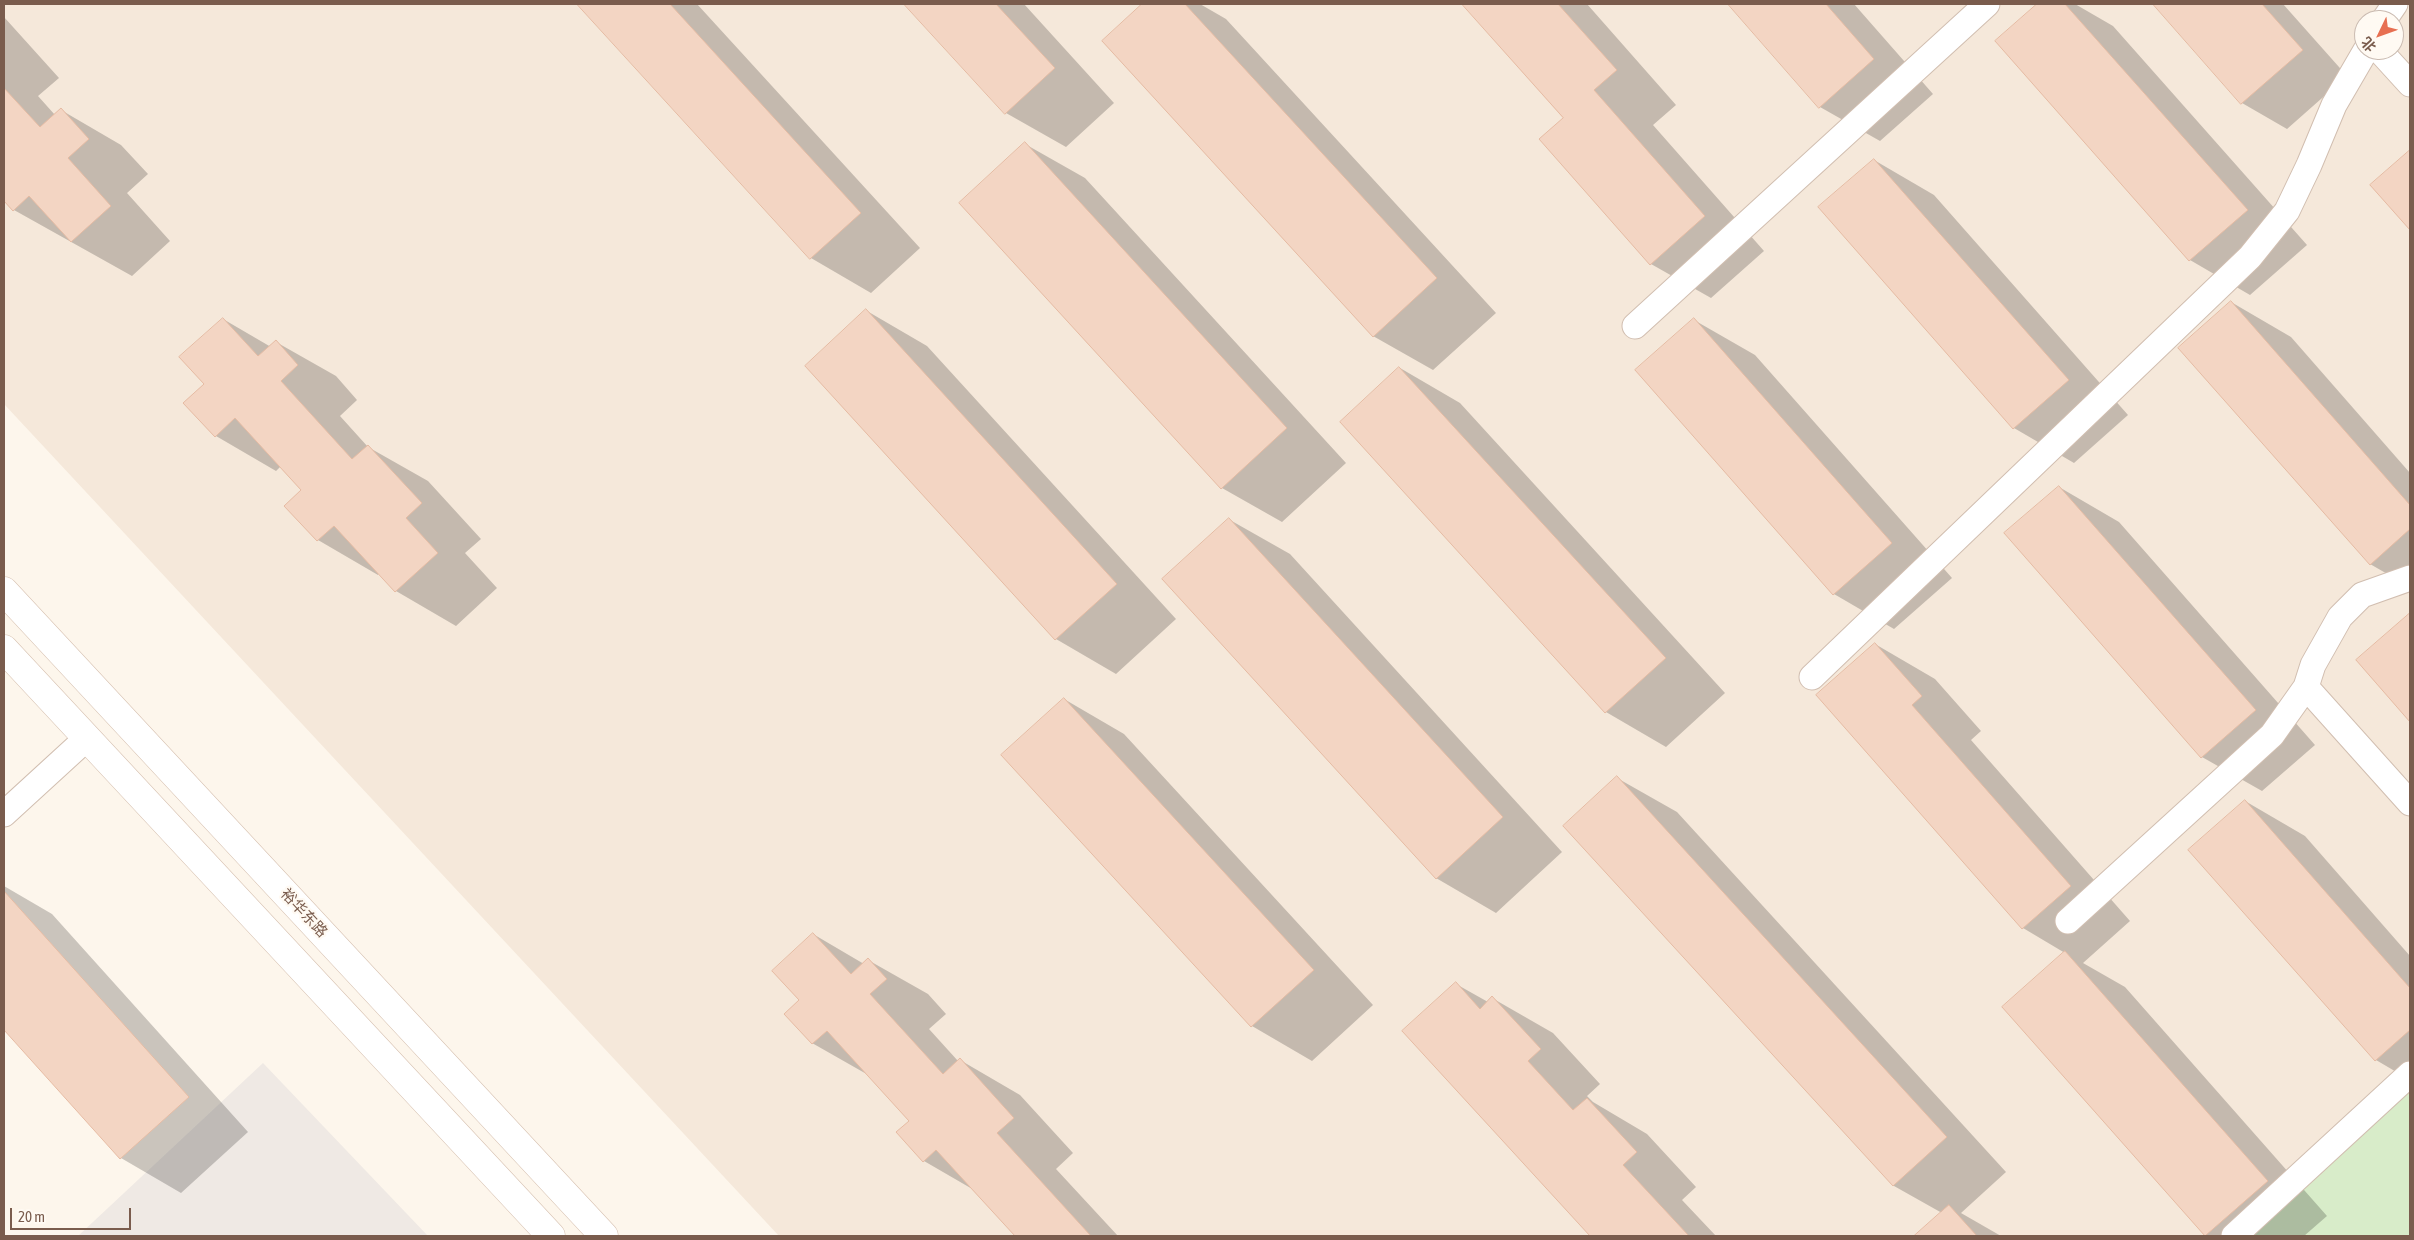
<!DOCTYPE html>
<html>
<head>
<meta charset="utf-8">
<style>
	body { margin:0 }
	#map { position:relative; width:2414px; height:1240px; overflow:hidden; background:#fdf6ec; font-family:"Asap Condensed","Noto Sans SC",sans-serif }
	canvas { display:block }
	.frame { position:absolute; inset:0; border:5px solid #7a5c4d; pointer-events:none }
	.north { position:absolute; left:2354px; top:10px; width:50px; height:50px; box-sizing:border-box; background:#fffaf3; border:1px solid #cabbb1; border-radius:50%; rotate:228deg; font-size:14px; font-weight:700; line-height:20px; text-align:center; color:#7a5c4d }
	.north::after { content:''; display:block; margin:auto; width:18px; height:22px; background:#e76f51; clip-path:polygon(50% 0,100% 100%,50% 72%,0 100%) }
	.scale { position:absolute; left:10px; top:1208px; width:121px; height:22px; box-sizing:border-box; border:2px solid #7a5c4d; border-top:0; padding-left:6px; font-size:15px; line-height:18px; white-space:nowrap; color:#7a5c4d; -webkit-text-stroke:4px #fffaf3; paint-order:stroke }
</style>
</head>
<body>
<div id="map">
<canvas width="2414" height="1240"></canvas>
<div class="frame"></div>
<div class="north">北</div>
<div class="scale">20 m</div>
</div>
<script>
const g = document.querySelector('canvas').getContext('2d');
g.lineJoin = 'round';
function paint(path, color) { g.fillStyle = color; g.fill(path, 'evenodd'); }
function stroke(path, color, width, dash) { g.strokeStyle = color; g.lineWidth = width; g.lineCap = dash ? 'butt' : 'round'; g.setLineDash(dash || []); g.stroke(path); }
function write(font, color, halo, rows, align = 'center') {
  g.font = font + ' "Asap Condensed","Noto Sans SC",sans-serif'; g.lineWidth = 4.5; g.setLineDash([]); g.textBaseline = 'middle'; g.strokeStyle = halo; g.fillStyle = color; for (const [text, x, y, turn = 0] of rows) {
    g.save(); g.translate(x, y); g.rotate((+turn || 0) * Math.PI / 180); g.textAlign = isNaN(turn) ? turn : align; if (halo) g.strokeText(text, 0, 0); g.fillText(text, 0, 0); g.restore();
  }
}
paint(new Path2D(`
	M4,4H2410V1091L2253,1236H779L4,404ZM2364,20H2394V50H2364Z`), '#f5e8da');
paint(new Path2D(`
	M263,1063L428,1236H78Z`), '#efe9e4');
paint(new Path2D(`
	M2410,1091V1236H2253Z`), '#d8ecc9');
paint(new Path2D(`
	M579,4H697L920,248L871,293L811,258Z
	M906,4H1024L1114,103L1066,147L1006,113Z
	M1144,4H1200L1226,19L1496,313L1433,370L1373,336L1103,41Z
	M1464,4H1587L1676,105L1653,125L1764,251L1711,298L1651,264L1565,118Z
	M1730,4H1854L1933,94L1880,141L1820,107Z
	M2039,4H2075L2113,26L2307,245L2250,295L2190,260L1996,41Z
	M2154,4H2283L2347,76L2287,129L2242,103Z
	M4,17L59,78L38,96L55,115L61,110L121,145L148,174L127,193L170,241L132,276L14,210L4,199Z
	M1025,144L1085,178L1346,463L1282,522L1222,488Z
	M2410,151V228L2372,185Z
	M1874,160L1934,195L2128,415L2074,463L2014,428Z
	M2231,302L2291,337L2410,473V587L2370,564Z
	M867,311L927,346L1176,619L1116,674L1056,639Z
	M223,319L271,347L276,342L336,376L357,400L340,416L368,447L428,481L481,539L465,553L497,588L456,626L396,591L379,573L378,575L318,540L302,490L281,466L276,471L216,436L206,384Z
	M1694,320L1755,355L1952,578L1894,629L1834,594L1637,371Z
	M1400,368L1460,403L1725,693L1666,747L1606,712L1341,422Z
	M2059,487L2119,522L2315,745L2262,791L2202,757Z
	M1230,520L1290,554L1562,852L1496,913L1436,878Z
	M2410,614V720L2358,660Z
	M1875,644L1935,679L1981,731L1971,740L2130,921L2083,963L2125,987L2327,1216L2304,1236L2206,1235L2004,1007L2065,953L2023,928Z
	M1064,699L1124,734L1373,1005L1312,1061L1252,1026Z
	M1617,778L1677,812L2006,1172L1961,1213L2001,1236H1916L1942,1213L1894,1186L1564,826Z
	M2245,801L2305,836L2410,956V1080L2376,1060Z
	M4,886L52,914L248,1132L181,1193L121,1158L4,1028Z
	M813,934L864,964L868,960L928,994L946,1014L929,1029L958,1061L960,1060L1020,1095L1073,1153L1056,1169L1118,1236H1016L974,1190L924,1161L911,1121L870,1076L812,1043L800,1001Z
	M1456,984L1488,1002L1492,998L1553,1033L1600,1084L1587,1096L1593,1102L1647,1134L1696,1187L1682,1200L1716,1236H1592L1404,1031Z`), '#0003');
const building = new Path2D(`
	M577,4H670L861,213L810,259Z
	M904,4H996L1055,68L1005,114Z
	M1142,4H1185L1437,278L1373,337L1102,41Z
	M1462,4H1558L1617,70L1594,90L1705,216L1650,265L1539,139L1563,118Z
	M1728,4H1826L1874,59L1819,108Z
	M2037,4H2065L2248,210L2189,261L1995,41Z
	M2153,4H2262L2303,50L2241,104Z
	M4,88L40,127L61,108L89,139L68,158L111,206L71,242L29,196L13,211L4,201Z
	M1025,142L1287,428L1221,489L959,203Z
	M2410,150V230L2370,185Z
	M1874,159L2069,380L2013,429L1818,207Z
	M2231,301L2410,505V529L2370,565L2178,348Z
	M866,309L1117,584L1055,640L805,366Z
	M223,318L258,356L276,340L298,365L281,381L352,459L368,445L422,503L406,518L438,553L395,592L334,526L317,541L284,506L301,490L235,418L215,437L183,403L204,384L179,357Z
	M1694,318L1892,543L1833,595L1635,370Z
	M1399,367L1666,658L1605,713L1340,422Z
	M2059,486L2256,710L2201,758L2004,533Z
	M1229,518L1503,817L1436,879L1162,579Z
	M2410,613V722L2356,660Z
	M1875,643L1922,696L1912,705L2071,886L2022,929L1816,695Z
	M1064,698L1314,970L1251,1027L1001,755Z
	M1617,776L1947,1137L1893,1186L1563,826Z
	M2245,800L2410,988V1030L2375,1061L2188,850Z
	M4,891L189,1097L120,1159L4,1030Z
	M813,933L851,974L868,958L887,979L870,994L943,1074L960,1058L1014,1118L997,1133L1091,1236H1015L936,1150L923,1162L896,1132L909,1121L827,1031L812,1044L784,1014L799,1000L772,971Z
	M2065,951L2268,1181L2205,1236L2002,1007Z
	M1456,982L1480,1009L1492,996L1541,1049L1528,1061L1573,1110L1587,1098L1637,1152L1623,1165L1689,1236H1590L1402,1031Z
	M1949,1205L1977,1236H1914Z`);
paint(building, '#f3d5c3');
stroke(building, '#e6bba3', 1);
const lane = new Path2D(`
	M2384,20L2395,4
	M2379,50L2410,84
	M1635,326L1987,4
	M1812,677L2250,257L2287,211L2309,165L2334,105L2366,50
	M2306,687L2410,803
	M4,814L87,738
	M2068,921L2272,735L2306,687L2313,665L2340,617L2362,595L2410,578
	M2234,1236L2410,1074`);
const secondary = new Path2D(`
	M4,591L604,1236
	M4,649L551,1236`);
stroke(lane, '#d1beb0', 27);
stroke(secondary, '#d6c0b0', 29);
stroke(lane, '#fff', 25);
stroke(secondary, '#fff', 28);
write('15px', '#7a5c4d', '#fffaf3', [
	["裕华东路",304,913,47]
]);
</script>
</body>
</html>
